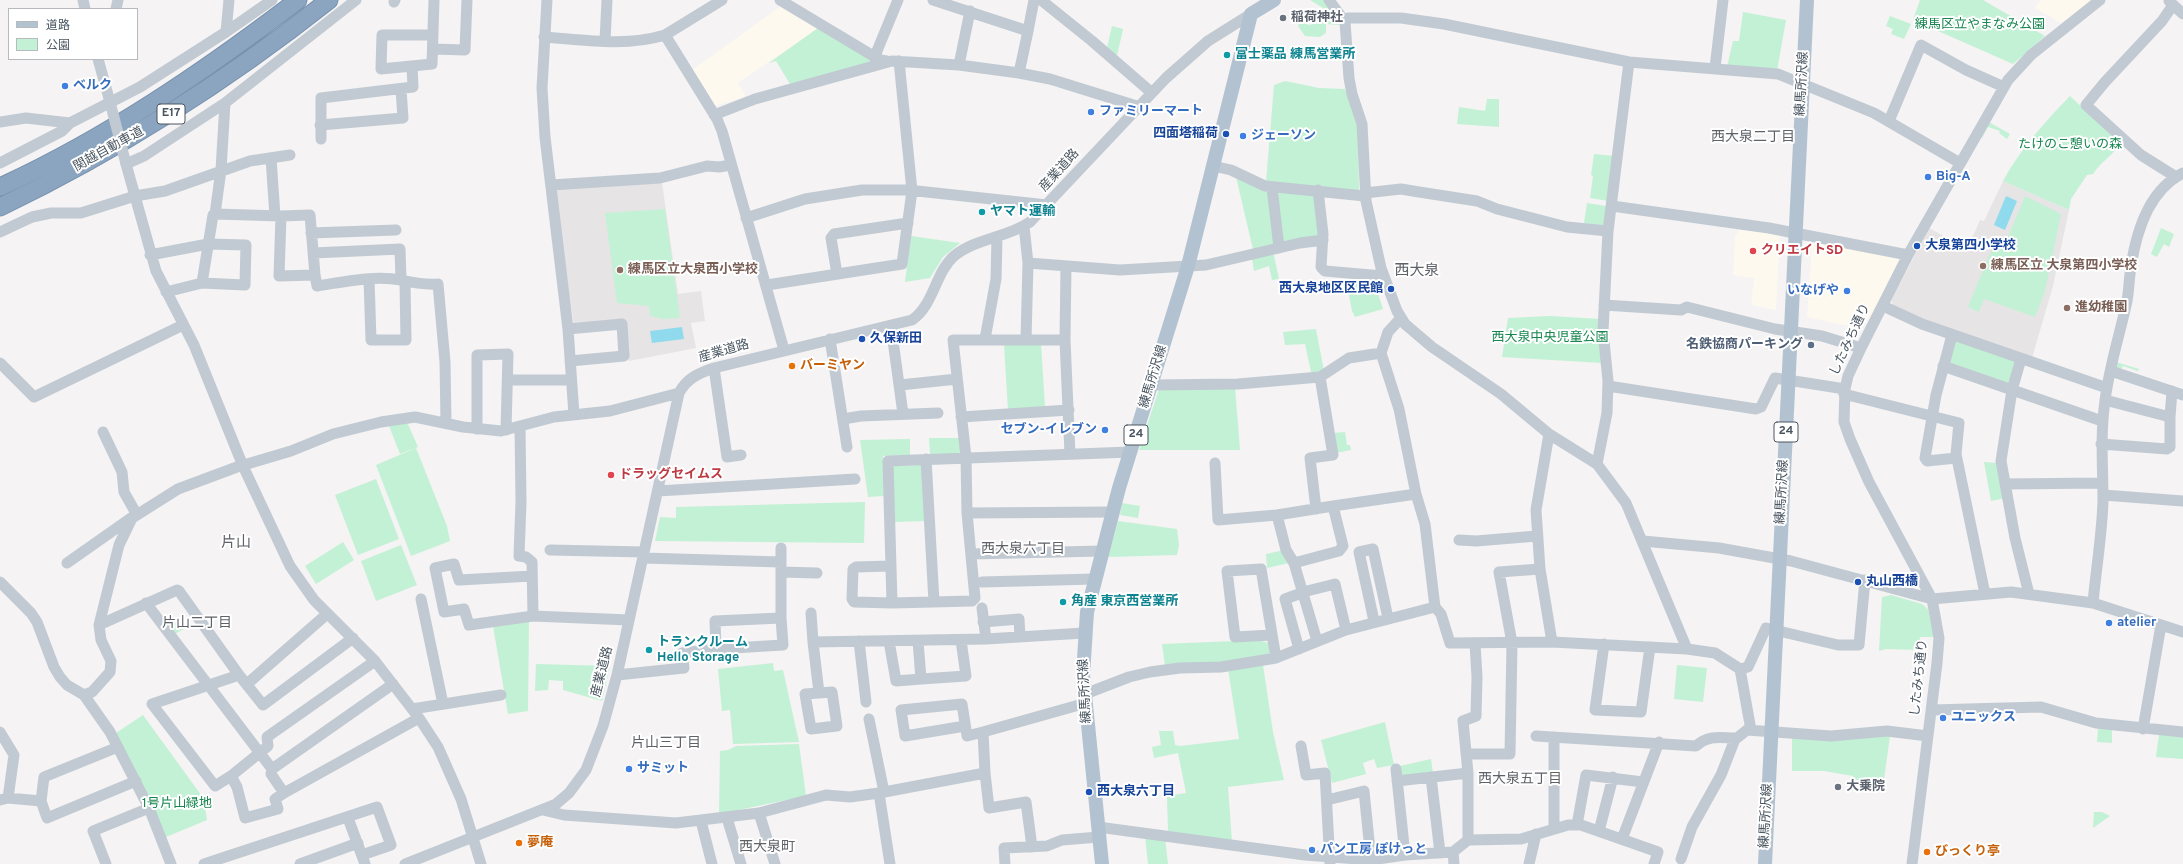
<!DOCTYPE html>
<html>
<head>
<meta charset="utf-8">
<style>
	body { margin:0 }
	#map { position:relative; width:2183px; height:864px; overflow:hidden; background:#f5f3f3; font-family:Overpass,"Noto Sans JP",sans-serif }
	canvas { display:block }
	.legend { position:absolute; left:8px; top:8px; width:130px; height:52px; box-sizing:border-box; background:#fff; border:1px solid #b7bbc0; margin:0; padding:5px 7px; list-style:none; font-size:12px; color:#4a5661 }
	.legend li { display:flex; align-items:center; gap:8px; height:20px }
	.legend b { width:20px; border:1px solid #b7bbc0 }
</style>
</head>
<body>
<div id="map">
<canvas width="2183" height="864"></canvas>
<ul class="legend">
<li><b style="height:5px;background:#b3c2d1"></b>道路</li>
<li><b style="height:11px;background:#c3f1d5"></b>公園</li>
</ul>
</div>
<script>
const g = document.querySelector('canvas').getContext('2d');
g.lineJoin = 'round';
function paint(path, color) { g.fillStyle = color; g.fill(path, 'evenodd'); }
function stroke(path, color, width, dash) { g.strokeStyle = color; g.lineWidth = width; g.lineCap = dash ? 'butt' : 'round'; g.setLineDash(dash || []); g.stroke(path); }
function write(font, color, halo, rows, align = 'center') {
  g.font = font + ' Overpass,"Noto Sans JP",sans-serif'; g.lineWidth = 4; g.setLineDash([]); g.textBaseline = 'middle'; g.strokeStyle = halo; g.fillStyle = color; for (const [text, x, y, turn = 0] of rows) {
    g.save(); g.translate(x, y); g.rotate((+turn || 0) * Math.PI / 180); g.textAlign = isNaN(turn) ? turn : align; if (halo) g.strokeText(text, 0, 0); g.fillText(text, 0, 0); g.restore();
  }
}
paint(new Path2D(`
	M2041,0H2094L2061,23L2035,8Z
	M781,6L818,28L738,83L745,95L744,97L715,106L692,70Z
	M1740,230L1780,234L1776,310L1751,305L1754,278L1733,275L1735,236Z
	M1815,240L1898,257L1899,261L1867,323L1859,321L1857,328L1807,317L1812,243Z`), '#fdf9ef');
paint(new Path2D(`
	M2003,181L2069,210L2053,286L2032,358L1922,321L1895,307L1891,301L1929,228L1962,246L1973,236L1980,220L1984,221Z
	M662,183L678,294L701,291L705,321L691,323L696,348L629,361L624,320L574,326L562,249L556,189Z`), '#e6e4e5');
paint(new Path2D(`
	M1310,0H1325L1340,25L1326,24V33L1320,37L1305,36L1298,26L1300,22L1304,21L1308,25L1321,23L1325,17L1323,8Z
	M1920,0H1983L2045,36L2013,64L1913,20Z
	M1743,12L1786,20L1777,71L1727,67L1733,41H1739Z
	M1890,16L1911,24L1904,39L1891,34L1893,29L1886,26Z
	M1112,26L1123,29L1117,56L1107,48Z
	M818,28L870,59L869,63L790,84L776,61L769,63Z
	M1285,81L1319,88L1345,89L1358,124L1359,192L1266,182L1274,85Z
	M2070,96L2121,144C2112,155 2101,162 2093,174L2087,175L2071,199L2069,210L2003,181C2020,149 2045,122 2070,96Z
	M1487,99H1499V127L1457,124L1459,107L1485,111Z
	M1989,122L2010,134L2007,139L1999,133L2000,131L1988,127L1982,138L1980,137Z
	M1594,154L1614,156L1608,201L1590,198L1593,176L1591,175Z
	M1236,177L1266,190L1269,193L1276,241L1272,246L1279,279L1272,280L1269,266L1254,271L1252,259L1255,258Z
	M1280,190L1315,195L1320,234L1317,238L1285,242L1282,241L1278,194Z
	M2025,196L2061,214L2045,291L2035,317L1984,299L1979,312L1968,307L1994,244L2004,247Z
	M1587,203L1606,206L1604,226L1584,223Z
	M665,209L680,318L663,319L650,316L649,306L617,303L605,213Z
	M2161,228L2174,234L2169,247L2164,244L2157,257L2151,254Z
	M911,236L960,243L943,257L930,278L905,282Z
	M1346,280L1375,284L1383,309L1355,317L1352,311Z
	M1550,316L1600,319L1602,363L1502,357L1508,318Z
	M1316,329L1324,371L1314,374L1311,372L1305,344L1285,345L1283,332Z
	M1960,340L2014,360L2016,364L2010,384L1950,364L1948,361L1954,342Z
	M1004,344H1041L1045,407L1008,410Z
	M2116,362L2139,369L2138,371L2123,366L2120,371L2116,370Z
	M1235,387L1240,450H1139L1159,389Z
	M407,422L418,447L400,454L389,426Z
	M1345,432L1347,445H1350L1351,450L1336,453L1333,433Z
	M929,438H959L961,451L958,454H930Z
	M910,439V455L883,456L884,496L868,497L860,440Z
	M416,448L447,526L450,541L411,556L376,465Z
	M1984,462L1998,463L2005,498L1991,501Z
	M922,465L926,521L893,522L891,466Z
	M376,479L399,539L358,555L335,495Z
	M865,502L864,543L655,541L660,517L676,518V507Z
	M1122,503L1140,506L1138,518L1120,515Z
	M1118,521L1177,529L1179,545L1177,555L1108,557Z
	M343,542L354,560L316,584L305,566Z
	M401,545L417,585L376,601L361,561Z
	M1284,550L1289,563L1267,568L1266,554Z
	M1891,595L1922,604L1928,609L1934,637H1920L1919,650L1886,649L1879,651L1882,597Z
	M179,619L184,629L171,636L165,628Z
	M529,619L528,711L508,714L493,626Z
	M1259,640L1268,643L1270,652L1265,657L1218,664L1165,666L1162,644Z
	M773,663L774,671L783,670L799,742L733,744L730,710L722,711L718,669Z
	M536,664L610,666L602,701L563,690V681L549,680L548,690L535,691Z
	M1263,665L1273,732L1284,780L1228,787L1232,842L1168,831L1167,796L1186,793L1178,753L1154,758L1152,747L1161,745L1159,731H1173L1175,745L1180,746L1239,739L1228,669Z
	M1677,665L1707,668L1703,702L1674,699Z
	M143,715L204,799L207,820L166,837L116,733Z
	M1385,722L1394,765L1377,768L1374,759L1363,763L1366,774L1332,783L1321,740Z
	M2101,727L2112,728V743L2097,742L2098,729Z
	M2159,734L2183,736V759L2156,757Z
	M1864,736H1890L1883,787L1853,779V776L1824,771H1792V738L1847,740Z
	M799,744L806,796L719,814L720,751L728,750L736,746Z
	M1431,759L1433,774L1404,777L1401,775L1400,766Z
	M2094,812H2102L2110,816L2093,828Z
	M1145,836L1165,838L1168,864H1148Z`), '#c3f1d5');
paint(new Path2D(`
	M2006,196L2017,201L2005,230L1994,225Z
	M682,327L684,339L652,343L650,331Z`), '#90daee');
const highway = new Path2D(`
	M0,187C107,138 205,71 298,0
	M0,207C118,150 227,81 329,0`);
stroke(highway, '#7690ad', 19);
stroke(new Path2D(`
	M83,0L85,9
	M356,0L225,103L144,156L126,164L156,271L194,345L243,466L290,566L314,600L375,661L419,718L438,747L461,799L481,864
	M547,0L542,88L545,137L568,329L574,415
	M780,0L880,60L887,61
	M933,0L1028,31L1019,73
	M1041,0L1092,41L1152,93
	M1329,0L1345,22L1349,78L1352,94L1362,124L1366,201L1381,268L1397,311L1405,324L1432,347L1501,394L1549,434L1597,464L1626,503L1687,649
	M2169,1L2183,14
	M394,2L395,0
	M2173,5L2162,21L2105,82L2086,105L2141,155L2176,177
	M116,9L118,0
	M1344,19L1348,18H1401L1444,24L1629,62L1778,74L1874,113L1960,163
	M1028,31L1034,0
	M226,32L229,0
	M433,35H382L381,69L432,64L434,0
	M665,35L717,119L722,131L784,350
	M544,37C585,40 625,47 665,35L722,0
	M605,41L607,0
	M433,49L465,50L467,0
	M98,59L110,102
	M875,63L877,51L898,0
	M959,65L970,11
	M1715,68L1723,0
	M714,115L755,99L892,61L959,65L1019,73L1050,79L1140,107
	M1889,121L1921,45L1966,70L2004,87
	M0,122L26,118L70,123
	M320,125L403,118L401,89
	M321,139V98L413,87L412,66
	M271,158L275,216
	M0,163L62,131L70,123L140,87L226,32L272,0
	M1213,166L1231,170L1265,186L1365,196
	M551,185L660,178L707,166L719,167L731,165
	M1272,187L1279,248
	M1318,190L1323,234L1321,267L1325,271L1383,276
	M1365,193L1401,189L1419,192L1477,201L1497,209L1567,227L1608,231
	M1612,206L1769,228L1908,255
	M215,214L221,170L225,103
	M281,216L310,215L315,275
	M746,218L805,199L862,190H908L1047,205
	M1024,226L1028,263L1026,340
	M0,232L32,217L51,213H81L135,196L165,191L250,161L290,155
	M311,233L396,230
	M313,253L400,249L401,280
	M150,255L208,244L246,245L245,285L202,283
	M1028,263L1120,270L1206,265L1300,243L1323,240
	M1066,266L1065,340L1070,454
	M837,274L831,238L834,234L908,223
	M369,279L371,340H406L405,282
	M767,285L902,264L912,191L899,61
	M166,292L202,283L213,215L215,214L281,216L279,276L315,275L317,286C343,282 374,275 401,280C414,283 424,285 438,284L445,362L446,423
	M1604,305L1681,310L1687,307L1775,329L1822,336L1861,348
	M1883,306L1922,324L2107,388
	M1401,318L1388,332L1381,353L1399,409L1416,494L1425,524L1435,607L1441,614L1450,643L1552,642L1687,649L1715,653L1740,669L1751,730
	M891,326L903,414
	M568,329L622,324L624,356L570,361
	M1952,335L1936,395L1925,458L1927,461L1956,458
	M830,339L847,447
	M985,339L996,279L997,238
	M1065,340H953L966,457L967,513L975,598L972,601L892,603L888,461L1131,452
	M2021,359L2012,390L2001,461L2015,538L2029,594
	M0,363L34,397L183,325
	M1943,366L2102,421
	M714,368L727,457L741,455
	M2111,371L2183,395
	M508,380H571
	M900,385L957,379
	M1152,385L1238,384L1320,377L1349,358L1381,353
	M1608,386L1756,409L1761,407L1775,378L1845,389
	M1844,394L1959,423L1956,454L1985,594
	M961,417L1069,410
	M2170,417L2172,391
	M843,419L861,416L938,413
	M520,426L521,502L519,556L526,557L532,562L533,616
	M477,429V355L508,354L506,430
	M103,432L122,472L124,492L137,515
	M1549,434L1536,510L1540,569L1552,642
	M2101,444L2167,449L2170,447V417L2105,400
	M926,459L934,602
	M1215,463L1218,520L1277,515L1333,506
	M1597,464L1607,413L1608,381L1603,331L1608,231L1629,62
	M2005,484L2102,483
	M658,491L855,479
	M2103,495L2183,501
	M1316,509L1310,458L1333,455L1320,377
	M967,513L1113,512
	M1277,515L1286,550L1294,563
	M1459,540L1476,541L1537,536
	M1643,541L1719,548L1791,561L1932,599L2011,592L2093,603L2183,632
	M550,550L644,552
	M971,554L1102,551
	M643,558L781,562
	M67,563L131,518
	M890,566L856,567L853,569L852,599L854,602L892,603
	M781,572L817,573
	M532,576L459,580L454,564L435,568L444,612L464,609L469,625L533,616L629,620
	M0,582L31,613L37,622L54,667L60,677L67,685L84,695L110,732L149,808L171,864
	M982,582L1094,579
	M421,599L443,704
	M146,603L272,769L271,774L284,793L419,718
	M2093,603C2096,569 2102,535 2103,501C2103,467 2100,435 2105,401C2109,367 2120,334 2127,301C2129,290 2129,278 2131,267C2136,233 2149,190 2183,173
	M982,608L986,639
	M811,613L813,642L819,693L805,694L811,729L837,726L832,692L819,693
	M781,618V548
	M1374,621L1359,552L1373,549L1388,618
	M983,622L1019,619L1020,637
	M99,625L177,590L179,591L239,675L263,705L353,638
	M1271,635L1235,637L1227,571L1261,569L1276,658
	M859,641L866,702
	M889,641L896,681L921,679L918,641
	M1317,641L1294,563L1339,551L1343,546L1333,506L1416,494
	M813,642L986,639L1084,633
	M1604,644L1595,710L1641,712L1650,647
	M1299,649L1285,599L1307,591L1335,584L1346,630
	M1740,669L1748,667L1766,628L1838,645H1859L1865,580
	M239,675L152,704L215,786L231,776L268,746L267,737L375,661
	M617,675L684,668L682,653L716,649L783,645L781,618L715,621L716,649
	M921,679L966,676L961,640
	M247,684L327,614
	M1085,694L1129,677L1150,672L1180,668L1221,667L1276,658L1346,630L1435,607
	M84,695L92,692L110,672L111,661L101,640L99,625L119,545L132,518L178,489L237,467L291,451L333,434L381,422L415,417L463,427L501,431L554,417L610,411L679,393
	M412,709L501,695
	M1932,710L2041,707L2096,723L2183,732
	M869,719L884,792
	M965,726L905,736L901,710L962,704L967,736L983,732
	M2143,729L2161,625
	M0,732L14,755L8,798
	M1536,736L1696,746C1709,734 1721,738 1737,738L1747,730L1831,736L1887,731L1928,736
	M1554,737V829
	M1301,746L1306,775L1325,773L1330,864
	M118,747L44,777L41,801L47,818L136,781
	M1466,754H1510L1512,643L1499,572L1540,569
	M272,769L393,684
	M1396,769L1405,855
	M985,773L989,808L1026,802L1032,847
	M231,776L237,787L245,818L278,809L275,799L284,793
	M1431,777L1440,853
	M1397,781L1468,773
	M879,793L890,864
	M0,800L8,798L41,801
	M1327,800L1364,791L1371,860
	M543,810L564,815L676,823L759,813L826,795L850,797L879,793L985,773L983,732L1086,703
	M759,813L775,864
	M348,818L365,864
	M727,818L741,864
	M701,821L712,864
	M1577,825L1586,775L1643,782
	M1098,827L1305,855L1371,860L1405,855L1453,852L1468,840L1521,839L1568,825H1581L1658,852L1654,864
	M1599,831L1613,777
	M1622,839L1659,742
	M1468,840V773L1463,721L1476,716L1477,677L1475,643
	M1453,852L1454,864
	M1681,859L1692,827L1721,775L1735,739
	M106,864L93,831L149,808
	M204,864L377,807L391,845L362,855
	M300,864L358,843
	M405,864L556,804L569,793L586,770L603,726L617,675L679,393C687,378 699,373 714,368L912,320C934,305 935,273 954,256C976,238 1007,238 1030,222L1166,78L1208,41L1251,14
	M1005,864L1004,848L1047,846L1062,840L1099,837
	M1529,864L1536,834
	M1912,864L1937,663L1939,638L1932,599L1869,482L1850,439L1844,422L1845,389L1848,376L1861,348L1908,255L2008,80L2031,55L2100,0`), '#c1cad2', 11);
stroke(new Path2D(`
	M1102,864L1083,675L1087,612L1119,488L1188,266L1251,14L1274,0
	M1765,864L1807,0`), '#b3c2d1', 14);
stroke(highway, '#8ba5c1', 17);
stroke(new Path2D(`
	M110,102L126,164`), '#c1cad2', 11);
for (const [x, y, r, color] of [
	[1283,18,4,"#6b7280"],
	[1227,55,4,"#0f9aa8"],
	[65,86,4,"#3f7fe0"],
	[1091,112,4,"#3f7fe0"],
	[1226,134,4,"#1a4fb4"],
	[1243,136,4,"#3f7fe0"],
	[1928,177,4,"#3f7fe0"],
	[982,212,4,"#0f9aa8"],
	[1917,246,4,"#1a4fb4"],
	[1753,251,4,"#e0444e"],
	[1983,266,4,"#8d6e63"],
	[620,270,4,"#8d6e63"],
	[1391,289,4,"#1a4fb4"],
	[1847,291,4,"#3f7fe0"],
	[2067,308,4,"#8d6e63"],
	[862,339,4,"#1a4fb4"],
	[1811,345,4,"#5c6f8a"],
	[792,366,4,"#e8710a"],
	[1105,430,4,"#3f7fe0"],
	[611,475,4,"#e0444e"],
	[1858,582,4,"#1a4fb4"],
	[1063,602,4,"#0f9aa8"],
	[2109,623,4,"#3f7fe0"],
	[649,650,4,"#0f9aa8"],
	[1943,718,4,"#3f7fe0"],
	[629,769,4,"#3f7fe0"],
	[1838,787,4,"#6b7280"],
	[1089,792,4,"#1a4fb4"],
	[519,843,4,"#e8710a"],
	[1312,850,4,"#3f7fe0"],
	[1927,852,4,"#e8710a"]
]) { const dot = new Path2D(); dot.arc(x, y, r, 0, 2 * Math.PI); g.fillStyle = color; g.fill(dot); stroke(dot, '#fff', 1.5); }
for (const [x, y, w] of [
	[171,114,28],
	[1786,432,24],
	[1136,435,24]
]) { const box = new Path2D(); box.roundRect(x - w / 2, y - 10, w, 20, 3); g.fillStyle = '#fff'; g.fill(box); stroke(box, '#4a5661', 1); }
write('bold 12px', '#4a5661', null, [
	["E17",171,114],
	["24",1786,432],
	["24",1136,435]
]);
write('bold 13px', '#5b616d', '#fff', [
	["稲荷神社",1291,18],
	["大乗院",1846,787]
], 'left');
write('13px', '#17864f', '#fff', [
	["練馬区立やまなみ公園",1980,25],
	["たけのこ憩いの森",2070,145],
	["西大泉中央児童公園",1550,338],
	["1号片山緑地",177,804]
]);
write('bold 13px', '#0d838f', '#fff', [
	["富士薬品 練馬営業所",1235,55],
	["ヤマト運輸",990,212],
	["角産 東京西営業所",1071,602],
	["トランクルーム",657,643],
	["Hello Storage",657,658]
], 'left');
write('13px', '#4a5661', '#fff', [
	["練馬所沢線",1803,84,-87],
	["関越自動車道",109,150,-29],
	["産業道路",1060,171,-48],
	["したみち通り",1851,340,-65],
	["産業道路",724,352,-16],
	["練馬所沢線",1154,377,-73],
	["練馬所沢線",1783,492,-87],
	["産業道路",603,672,-76],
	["したみち通り",1920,678,-84],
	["練馬所沢線",1086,691,-93],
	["練馬所沢線",1767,816,-87]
]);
write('bold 13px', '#366cbe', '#fff', [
	["ベルク",73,86],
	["ファミリーマート",1099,112],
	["ジェーソン",1251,136],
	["Big-A",1936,177],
	["いなげや",1839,291,"right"],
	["セブン-イレブン",1097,430,"right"],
	["atelier",2117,623],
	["ユニックス",1951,718],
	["サミット",637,769],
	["パン工房 ぽけっと",1320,850]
], 'left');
write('bold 13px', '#164399', '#fff', [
	["四面塔稲荷",1218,134,"right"],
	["大泉第四小学校",1925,246],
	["西大泉地区区民館",1383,289,"right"],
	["久保新田",870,339],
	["丸山西橋",1866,582],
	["西大泉六丁目",1097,792]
], 'left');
write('bold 13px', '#be3a42', '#fff', [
	["クリエイトSD",1761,251],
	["ドラッグセイムス",619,475]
], 'left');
write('bold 13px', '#785e54', '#fff', [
	["練馬区立 大泉第四小学校",1991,266],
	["練馬区立大泉西小学校",628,270],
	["進幼稚園",2075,308]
], 'left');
write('bold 13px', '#4e5e75', '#fff', [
	["名鉄協商パーキング",1803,345]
], 'right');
write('bold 13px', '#c56008', '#fff', [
	["バーミヤン",800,366],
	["夢庵",527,843],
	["びっくり亭",1935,852]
], 'left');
write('14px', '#5f6368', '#fff', [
	["西大泉二丁目",1753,138],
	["西大泉六丁目",1023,550],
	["片山二丁目",197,624],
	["片山三丁目",666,744],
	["西大泉五丁目",1520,780],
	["西大泉町",767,848]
]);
write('15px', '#5f6368', '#fff', [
	["西大泉",1417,272],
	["片山",236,544]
]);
</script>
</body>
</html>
